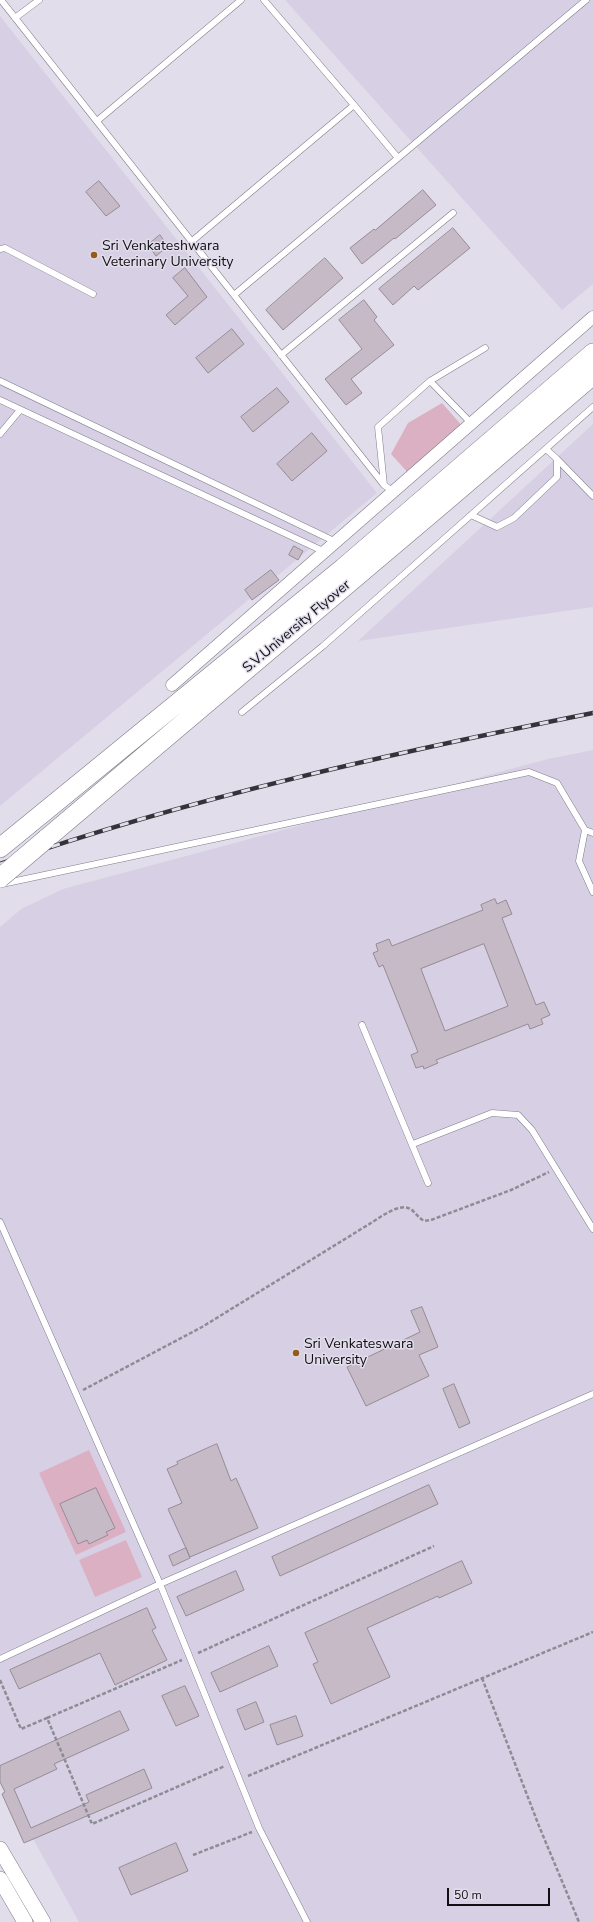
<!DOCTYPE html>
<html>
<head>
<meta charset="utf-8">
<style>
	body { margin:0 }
	#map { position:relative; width:593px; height:1922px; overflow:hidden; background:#e2ddeb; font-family:"Nunito Sans",sans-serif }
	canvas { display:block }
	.scale { position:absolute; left:447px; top:1888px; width:103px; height:18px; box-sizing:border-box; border:2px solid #100f13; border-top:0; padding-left:5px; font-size:12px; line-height:14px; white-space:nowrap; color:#100f13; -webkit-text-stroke:3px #e2ddeb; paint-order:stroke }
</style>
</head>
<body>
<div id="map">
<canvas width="593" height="1922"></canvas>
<div class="scale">50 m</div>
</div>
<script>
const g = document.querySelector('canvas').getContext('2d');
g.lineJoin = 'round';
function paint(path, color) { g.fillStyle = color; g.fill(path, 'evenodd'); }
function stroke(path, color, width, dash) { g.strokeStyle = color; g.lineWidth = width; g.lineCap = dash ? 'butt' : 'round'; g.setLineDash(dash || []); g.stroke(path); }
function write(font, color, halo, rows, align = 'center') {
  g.font = font + ' "Nunito Sans",sans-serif'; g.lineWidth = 3; g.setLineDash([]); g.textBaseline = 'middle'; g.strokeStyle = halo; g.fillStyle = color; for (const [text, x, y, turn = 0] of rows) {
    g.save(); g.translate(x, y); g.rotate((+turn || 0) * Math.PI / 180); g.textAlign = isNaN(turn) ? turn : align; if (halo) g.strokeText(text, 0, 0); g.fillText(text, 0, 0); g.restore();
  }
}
paint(new Path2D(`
	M285,0H593V284L562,310Z
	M0,16L377,493L0,806Z
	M593,424V607L358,641Z
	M593,750V1922H79L0,1779V927L21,909L63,889L548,759Z`), '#d7d0e5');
paint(new Path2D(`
	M442,403L464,428L410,475L391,454L408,423Z
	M89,1450L126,1532L76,1555L39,1473Z
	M126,1540L142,1577L95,1597L79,1560Z`), '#dbb0c3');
const building = new Path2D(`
	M99,181L120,206L106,216L86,192Z
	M423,190L436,205L395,239L394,238L362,264L350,248L374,229L375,230Z
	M453,228L470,248L418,290L414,286L393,305L379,289Z
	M160,235L168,246L156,256L148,245Z
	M325,258L343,278L283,330L266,310Z
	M185,268L207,297L175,325L166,315L188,296L173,278Z
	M364,300L377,317L374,320L394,345L351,379L362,393L346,405L325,379L362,349L339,320Z
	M232,329L244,344L208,373L196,358Z
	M277,388L289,402L253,432L241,417Z
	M312,433L327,451L292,481L277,464Z
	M294,546L303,551L298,560L289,555Z
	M271,570L279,580L252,600L245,590Z
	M495,899L497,904L506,900L512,914L502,918L536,1005L544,1002L550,1015L541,1019L543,1024L530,1029L528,1024L436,1060L438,1063L424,1069L423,1066L416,1068L411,1055L418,1052L383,965L379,967L373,953L378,951L376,944L389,939L392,946L483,910L481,905ZM484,944L508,1006L445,1031L421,969Z
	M422,1307L438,1347L419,1355L429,1376L366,1406L347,1367L420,1332L411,1311Z
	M454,1384L470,1423L459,1428L443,1389Z
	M217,1444L231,1481L236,1478L258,1528L190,1557L168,1509L182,1503L167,1469L178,1464L177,1462Z
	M429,1485L438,1504L280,1576L272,1557Z
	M96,1488L115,1528L106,1532L108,1535L89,1544L87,1540L78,1544L60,1504Z
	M186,1548L190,1558L173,1566L169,1556Z
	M462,1561L472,1583L439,1598L438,1596L367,1628L390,1677L331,1704L313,1664L318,1662L305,1633Z
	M236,1571L244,1590L186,1616L177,1597Z
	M147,1608L156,1628L152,1630L167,1660L115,1685L100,1653L19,1689L10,1670Z
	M269,1646L278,1666L220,1692L211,1673Z
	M185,1686L199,1716L176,1726L162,1696Z
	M256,1702L264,1722L245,1730L237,1710Z
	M120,1711L129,1730L54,1764L57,1769L14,1789L31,1828L89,1802L86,1795L144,1769L152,1788L24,1843L2,1794L5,1792L0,1782V1766Z
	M296,1716L303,1736L277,1745L270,1725Z
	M176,1843L188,1871L131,1895L119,1868Z`);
paint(building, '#c5bac5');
stroke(building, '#968c96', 1);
const service = new Path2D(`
	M1,0L384,485L394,492
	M264,0L354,105
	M15,18L39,0
	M97,121L241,0
	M191,242L354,105L398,158L586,0
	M0,249L5,248L93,294
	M234,295L398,158
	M281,355L453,213
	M0,381L336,542
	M430,381L485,348
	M0,400L325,552
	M0,434L20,410
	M557,459L593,496
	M384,485L378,427L430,381L472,424
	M471,515L497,527L514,518L557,477V459L546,449
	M242,712L323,646L593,407
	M585,830L579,861L593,892
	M2,884L529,772L557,783L585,830L593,833
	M362,1025L428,1183
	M413,1144L492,1113L518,1115L532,1130L593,1229
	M0,1222L160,1584L593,1394
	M0,1659L160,1584L259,1828L307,1922`);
const minor = new Path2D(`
	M172,685L593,317`);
const tertiary = new Path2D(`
	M0,1849L43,1922
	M0,1879L25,1922`);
const primary = new Path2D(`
	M46,839L447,500L593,375
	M0,848L343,568L593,353`);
stroke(service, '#817c89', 7);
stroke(minor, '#817c89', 13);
stroke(tertiary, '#817c89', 16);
stroke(primary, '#817c89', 20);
stroke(new Path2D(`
	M83,1390L202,1327L371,1223C381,1217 401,1201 412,1210C416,1214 419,1218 424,1221L431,1220L511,1190L549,1172
	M198,1653L434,1546
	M482,1678L539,1826L579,1922
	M0,1680L21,1729L47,1718L92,1824L225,1766
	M47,1718L182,1660
	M248,1776L593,1632
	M193,1855L252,1832`), '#8e8b95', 2.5, [4, 2]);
stroke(service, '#fff', 6);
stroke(minor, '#fff', 12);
stroke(tertiary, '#fff', 15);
stroke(primary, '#fff', 19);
const rail = new Path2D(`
	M0,864C193,797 393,753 593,713`);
stroke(rail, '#353339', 4.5);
stroke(rail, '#e2ddeb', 3, [9]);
const primaryBridge = new Path2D(`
	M0,878L46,839`);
stroke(primaryBridge, '#817c89', 20, []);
stroke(primaryBridge, '#fff', 19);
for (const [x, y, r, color] of [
	[94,255,4,"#965b1a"],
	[296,1353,4,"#965b1a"]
]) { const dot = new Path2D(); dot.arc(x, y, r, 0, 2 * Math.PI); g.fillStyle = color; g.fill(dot); stroke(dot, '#e2ddeb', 1.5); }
write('14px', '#100f13', '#e2ddeb', [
	["Sri Venkateshwara",102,247],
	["Veterinary University",102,263],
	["Sri Venkateswara",304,1345],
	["University",304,1361]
], 'left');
write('14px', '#100f13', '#e2ddeb', [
	["S.V.University Flyover",297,627,-40]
]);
</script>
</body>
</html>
